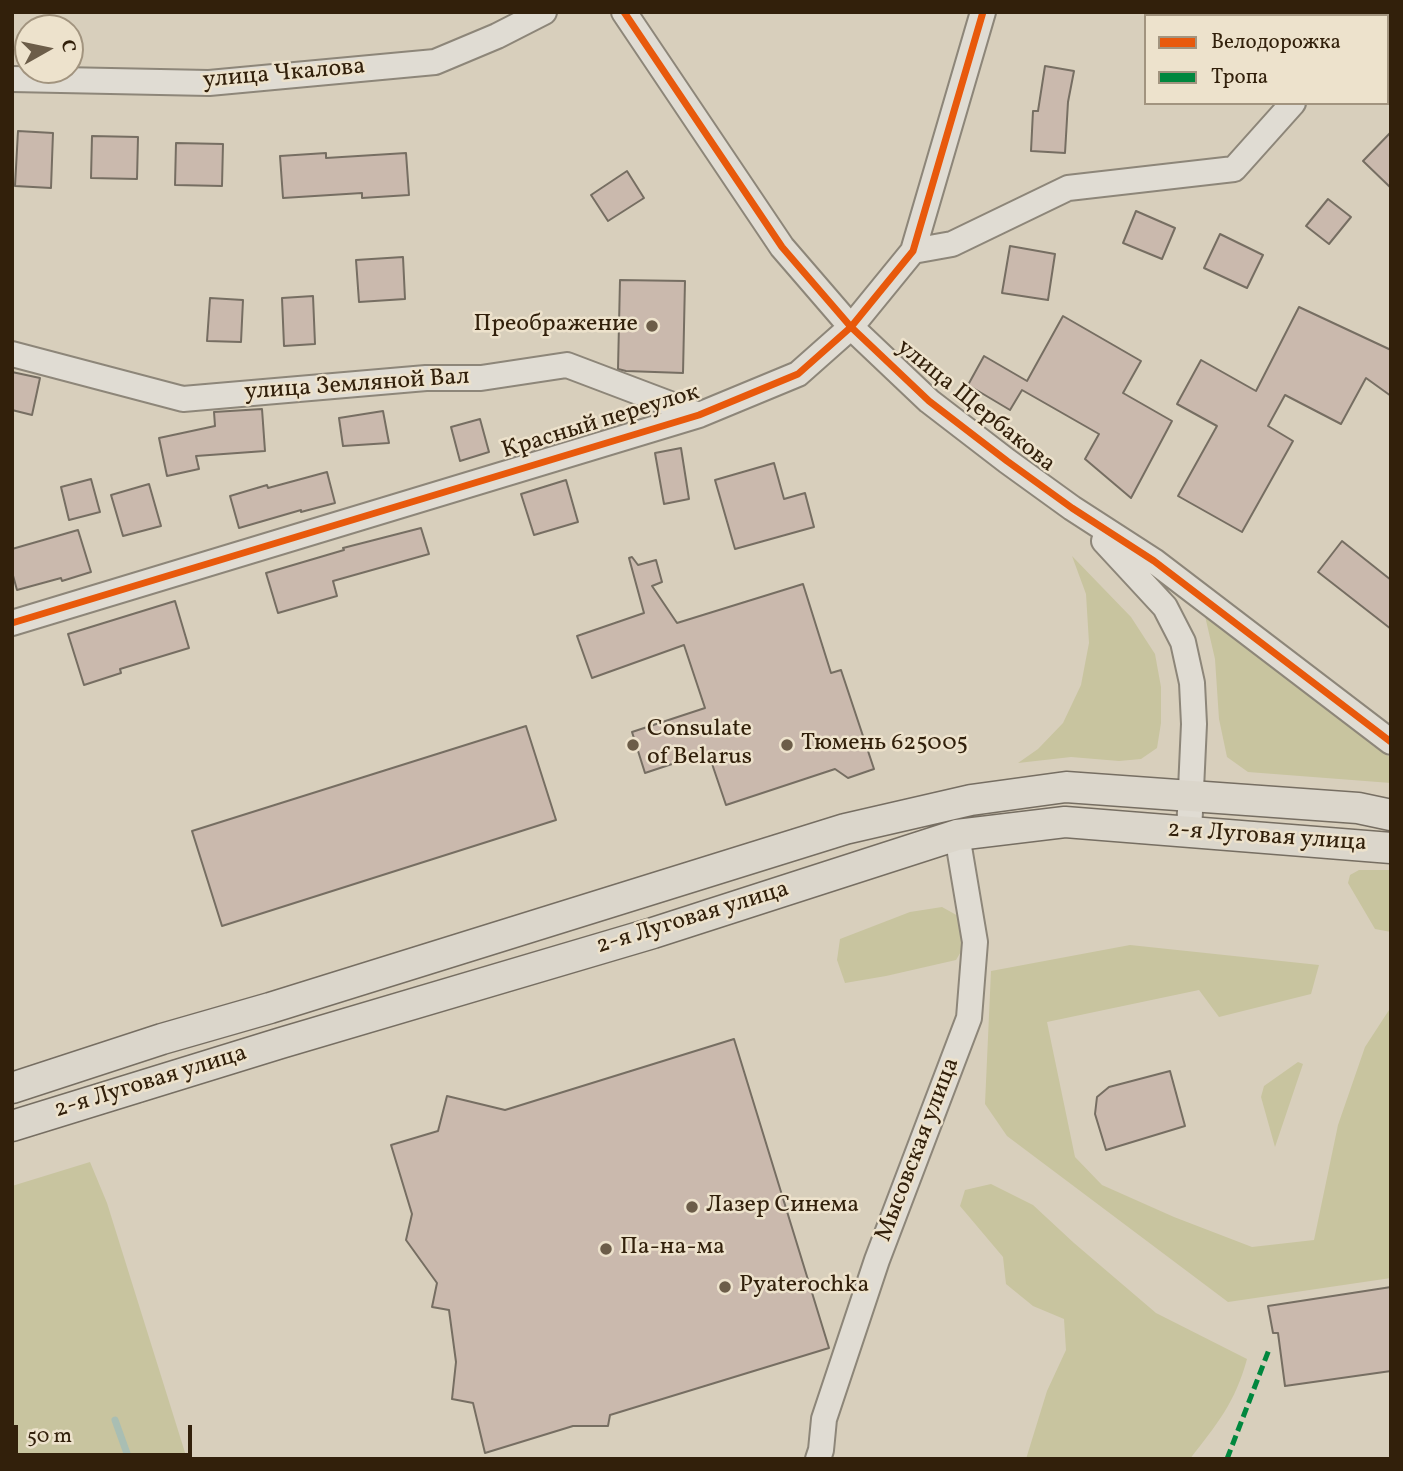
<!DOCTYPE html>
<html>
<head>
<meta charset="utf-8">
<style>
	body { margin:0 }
	#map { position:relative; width:1403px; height:1471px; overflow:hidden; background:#d8cfbc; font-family:Vollkorn,serif }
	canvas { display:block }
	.frame { position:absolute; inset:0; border:14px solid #32200b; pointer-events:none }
	.legend { position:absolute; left:1144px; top:14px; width:245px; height:91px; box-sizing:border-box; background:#ede2cc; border:2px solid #a2947f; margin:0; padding:9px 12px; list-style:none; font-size:21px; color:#32200b }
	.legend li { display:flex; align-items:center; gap:14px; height:35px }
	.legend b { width:35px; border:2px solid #a2947f }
	.north { position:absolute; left:14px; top:14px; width:70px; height:70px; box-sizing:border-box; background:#ede2cc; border:2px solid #a2947f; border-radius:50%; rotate:81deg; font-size:19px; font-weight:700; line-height:28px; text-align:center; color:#32200b }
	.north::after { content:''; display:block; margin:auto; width:24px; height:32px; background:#6c5d49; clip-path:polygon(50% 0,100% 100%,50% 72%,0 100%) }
	.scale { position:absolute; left:14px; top:1425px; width:178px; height:32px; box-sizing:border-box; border:4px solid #32200b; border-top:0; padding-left:9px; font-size:21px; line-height:24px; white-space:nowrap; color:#32200b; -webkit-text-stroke:5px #ede2cc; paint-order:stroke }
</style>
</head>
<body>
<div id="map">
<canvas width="1403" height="1471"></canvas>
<div class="frame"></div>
<ul class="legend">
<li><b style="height:9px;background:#e8590c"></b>Велодорожка</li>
<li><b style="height:9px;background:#00873e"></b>Тропа</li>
</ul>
<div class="north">С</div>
<div class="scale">50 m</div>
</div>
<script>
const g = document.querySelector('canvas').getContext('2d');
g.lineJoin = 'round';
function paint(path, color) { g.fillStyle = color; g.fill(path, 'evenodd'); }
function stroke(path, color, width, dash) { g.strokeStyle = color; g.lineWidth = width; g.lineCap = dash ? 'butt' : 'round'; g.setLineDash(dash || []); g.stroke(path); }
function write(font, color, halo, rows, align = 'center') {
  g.font = font + ' Vollkorn,serif'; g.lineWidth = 5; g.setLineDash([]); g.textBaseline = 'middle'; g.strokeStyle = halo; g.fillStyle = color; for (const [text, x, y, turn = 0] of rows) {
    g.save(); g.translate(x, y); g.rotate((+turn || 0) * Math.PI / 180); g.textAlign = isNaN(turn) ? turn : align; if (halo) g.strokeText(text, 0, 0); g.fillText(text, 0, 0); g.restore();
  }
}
paint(new Path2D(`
	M1072,556L1131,617L1155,654L1161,687V723L1157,748L1141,759L1119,761L1071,757L1018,763L1038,749L1063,723L1081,685L1089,643L1086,594Z
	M1205,616L1391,758V783L1248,772L1227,757L1219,719L1215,659Z
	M1359,870H1391V932L1375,929L1348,883L1350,875Z
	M942,907L960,917L968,940L956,960L886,976L845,983L837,960L840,939L910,912Z
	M1130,945L1319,965L1311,994L1219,1017L1199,990L1047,1022L1075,1157L1102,1185L1174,1217L1252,1247L1314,1240L1338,1125L1365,1047L1391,1007V1278L1228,1302L1007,1136L985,1104L991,971Z
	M1298,1062L1303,1064L1275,1147L1261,1097L1264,1086Z
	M90,1162L107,1203L187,1459H12V1186Z
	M991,1184L1033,1205L1074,1243L1156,1313L1247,1359C1235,1403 1217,1424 1190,1459H1026L1047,1391L1066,1350L1064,1319L1033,1306L1006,1284L1003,1257L960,1206L965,1190Z`), '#c8c49f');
stroke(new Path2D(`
	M115,1420L129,1459`), '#a9beb3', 7);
const building = new Path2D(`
	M1045,66L1074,71L1068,102L1065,153L1031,151L1033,111H1038Z
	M18,131L53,133L51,188L15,186Z
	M1391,132V188L1363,161Z
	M92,136L138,137L137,179L91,178Z
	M176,143L223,144L222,186L175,185Z
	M326,153V158L406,153L409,195L362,198V193L283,198L280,156Z
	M627,171L644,198L608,221L591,195Z
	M1328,199L1351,217L1329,244L1306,226Z
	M1136,211L1175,228L1162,259L1123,243Z
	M1220,234L1263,255L1247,288L1204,268Z
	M1010,246L1055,254L1048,300L1002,293Z
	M403,257L405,299L359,302L356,260Z
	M620,280L685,281L683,373L626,371L618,369Z
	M313,296L315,344L284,346L282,298Z
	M210,298L243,300L241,342L207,341Z
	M1299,307L1391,350V396L1366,378L1341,424L1285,395L1268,426L1293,441L1242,532L1178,496L1217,426L1177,404L1201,360L1256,391Z
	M1063,316L1141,361L1123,393L1172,421L1131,498L1085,459L1099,434L1022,390L1010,410L968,385L984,356L1027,381Z
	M12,372L40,378L32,415L12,410Z
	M262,409L265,451L196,456L199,469L167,476L159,438L215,426L214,412Z
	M383,411L389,443L343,446L339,418Z
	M480,419L489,452L460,461L451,427Z
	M681,448L689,499L664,504L655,453Z
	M774,463L784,499L805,493L814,527L735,549L715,480Z
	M327,472L335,503L301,512V510L239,528L230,496L267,485L268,488Z
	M91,479L100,512L69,520L61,487Z
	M566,480L578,522L534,535L521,494Z
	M149,484L161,526L123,536L111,495Z
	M421,528L429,554L333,581L337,596L278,613L266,573L344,550L343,548Z
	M78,530L91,572L62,581L61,578L17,590L12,572V549Z
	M1342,541L1391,580V629L1318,572Z
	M632,557L638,565L656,560L662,582L652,586L677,623L803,584L831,673L841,670L874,769L848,778L835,769L726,805L708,752L645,773L632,732L705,708L684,645L592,678L577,636L644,613L629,558Z
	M175,601L189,648L120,669L121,673L84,685L68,634Z
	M526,726L556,820L222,926L192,831Z
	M734,1039L829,1348L610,1415L608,1426H573L485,1453L473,1403L452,1399L456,1362L449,1310L432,1307L437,1283L406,1240L412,1214L391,1145L438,1131L447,1096L505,1110Z
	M1170,1071L1185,1126L1106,1150L1095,1114L1097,1097L1109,1087Z
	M1391,1287V1371L1285,1386L1278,1333H1273L1268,1306Z`);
paint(building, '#cab9ad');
stroke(building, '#766e62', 2);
const minor = new Path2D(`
	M624,12L782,247L851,327L929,401L1007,461L1072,508L1154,561L1391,742
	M1371,16L1375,12
	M12,79L209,83L435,62L497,36L544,12
	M913,251L952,244L1068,188L1234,169L1293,103
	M12,354L183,399L426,378H481L567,365L699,415
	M1104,541L1165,607L1183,642L1192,683L1194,724L1189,833
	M12,623L699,415L798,374L851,327L913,251L983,12
	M818,1459L821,1450L824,1419L877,1260L969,1018L975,942L957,835`);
const major = new Path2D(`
	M12,1088L162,1039L270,1008L845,829L971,800L1066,787L1358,808L1391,815
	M12,1126L281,1043L653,933L957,835L1065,822L1391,848`);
stroke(minor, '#8d8679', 28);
stroke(major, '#766e62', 33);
stroke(minor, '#e0dcd3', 24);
stroke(major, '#dbd6cb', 30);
stroke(new Path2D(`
	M1227,1459L1270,1347`), '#00873e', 5, [10, 5]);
stroke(new Path2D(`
	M624,12L782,247L851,327L929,401L1007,461L1072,508L1154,561L1391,742
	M12,623L699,415L798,374L851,327L913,251L983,12`), '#e8590c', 7);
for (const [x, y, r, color] of [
	[652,326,7,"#6c5d49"],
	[633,745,7,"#6c5d49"],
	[787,745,7,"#6c5d49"],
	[692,1207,7,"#6c5d49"],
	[606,1249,7,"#6c5d49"],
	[725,1287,7,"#6c5d49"]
]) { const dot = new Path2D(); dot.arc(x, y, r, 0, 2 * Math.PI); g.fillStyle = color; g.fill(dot); stroke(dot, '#ede2cc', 2.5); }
write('24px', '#32200b', '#ede2cc', [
	["улица Чкалова",284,75,-5],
	["улица Земляной Вал",357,386,-4],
	["улица Щербакова",975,407,39],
	["Красный переулок",601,423,-17],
	["2-я Луговая улица",1267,838,4],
	["2-я Луговая улица",693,919,-17],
	["2-я Луговая улица",151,1083,-17],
	["Мысовская улица",919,1150,-69]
]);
write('24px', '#32200b', '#ede2cc', [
	["Преображение",638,326,"right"],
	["Consulate",647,731],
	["of Belarus",647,759],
	["Тюмень 625005",801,745],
	["Лазер Синема",706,1207],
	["Па-на-ма",620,1249],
	["Pyaterochka",739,1287]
], 'left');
</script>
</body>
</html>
